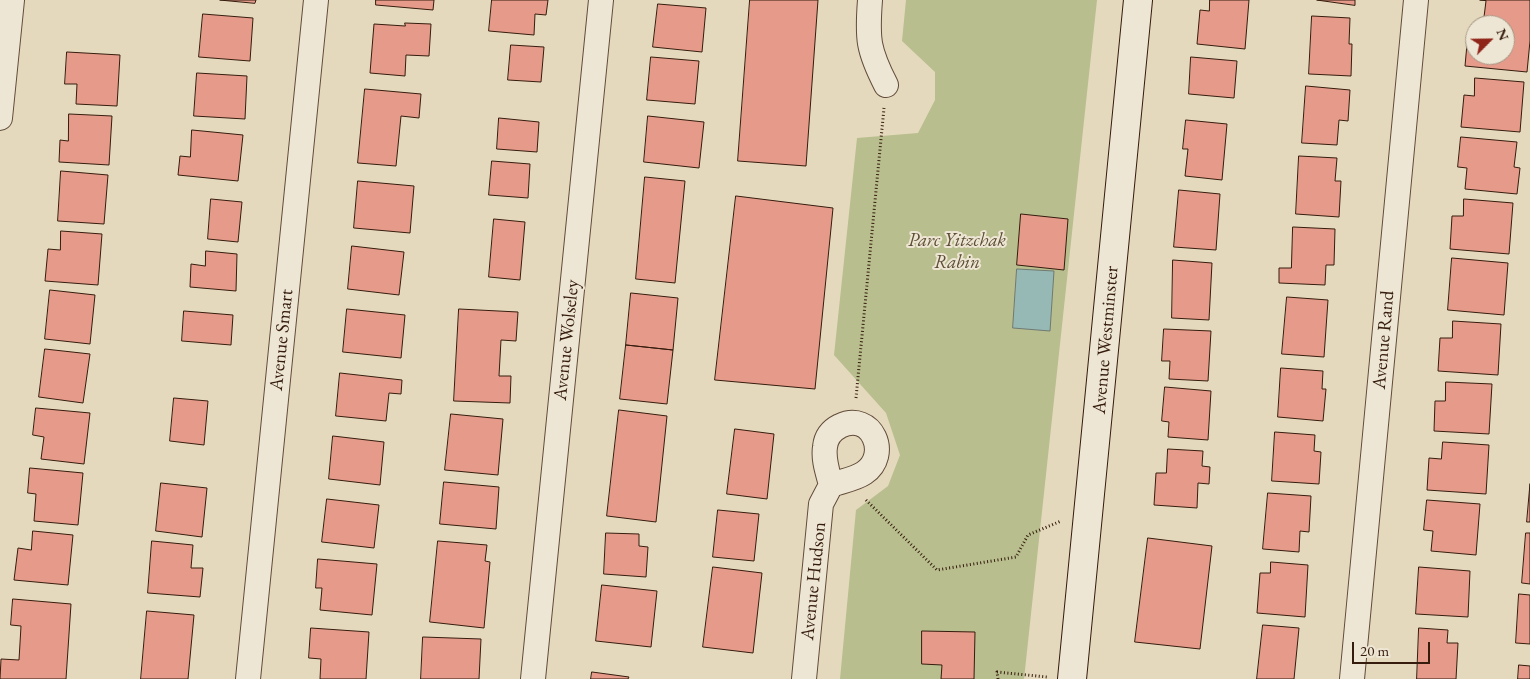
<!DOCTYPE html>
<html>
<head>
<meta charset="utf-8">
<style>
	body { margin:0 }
	#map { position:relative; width:1530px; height:679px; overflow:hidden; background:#e5d9bd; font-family:"EB Garamond",serif }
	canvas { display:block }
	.north { position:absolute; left:1465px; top:15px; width:50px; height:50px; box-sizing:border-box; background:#eee6d4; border:1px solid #a49584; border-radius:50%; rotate:67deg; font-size:14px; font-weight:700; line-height:20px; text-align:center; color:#351c0d }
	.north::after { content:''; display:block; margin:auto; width:18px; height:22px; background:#8f2418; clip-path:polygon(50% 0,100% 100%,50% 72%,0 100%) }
	.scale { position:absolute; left:1352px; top:642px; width:78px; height:22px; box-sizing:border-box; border:2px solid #351c0d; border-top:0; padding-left:6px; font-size:15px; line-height:18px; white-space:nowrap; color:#351c0d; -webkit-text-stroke:4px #eee6d4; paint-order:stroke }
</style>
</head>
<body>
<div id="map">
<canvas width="1530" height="679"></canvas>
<div class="north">N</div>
<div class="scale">20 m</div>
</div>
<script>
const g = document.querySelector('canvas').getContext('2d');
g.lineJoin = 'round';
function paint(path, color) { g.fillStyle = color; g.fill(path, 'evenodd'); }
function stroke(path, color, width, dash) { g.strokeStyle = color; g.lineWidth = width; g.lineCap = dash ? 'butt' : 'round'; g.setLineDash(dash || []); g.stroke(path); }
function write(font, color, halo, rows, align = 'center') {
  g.font = font + ' "EB Garamond",serif'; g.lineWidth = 4; g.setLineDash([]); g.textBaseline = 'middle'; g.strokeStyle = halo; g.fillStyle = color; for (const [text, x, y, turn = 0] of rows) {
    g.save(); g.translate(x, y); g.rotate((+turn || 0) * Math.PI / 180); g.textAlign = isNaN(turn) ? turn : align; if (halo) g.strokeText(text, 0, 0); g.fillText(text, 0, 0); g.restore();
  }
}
paint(new Path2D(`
	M906,0H1097L1024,679H840L856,510L888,486L900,455L886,413L834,355L857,138L918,133L935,100V72L902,41Z`), '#b8be8e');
const water = new Path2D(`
	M1017,269L1054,271L1050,331L1013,328Z`);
paint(water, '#96b9b5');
stroke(water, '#6f7a72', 1);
const building = new Path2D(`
	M220,0H256L255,3Z
	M376,0H434L433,10L376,5Z
	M492,0H548L546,15L535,14L534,35L489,31Z
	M750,0H818L806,166L738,161Z
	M1210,0H1249L1245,49L1197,44L1200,10L1209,11Z
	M1317,0H1355V5Z
	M1480,0H1530V41L1527,72L1465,66L1468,33L1475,34V55H1505V25H1483L1486,1Z
	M658,4L706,8L702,52L653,47Z
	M203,14L253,18L250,61L199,57Z
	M1312,16L1350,18L1349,44H1352L1351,76L1309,74Z
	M405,23L431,24L429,56L406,55L405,76L370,73L374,24L405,26Z
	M511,45L544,47L541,82L508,80Z
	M67,52L120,55L117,106L76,104L77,84H65Z
	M651,57L699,61L695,104L647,100Z
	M1191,57L1237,61L1234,98L1189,94Z
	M197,73L247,76L245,119L194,116Z
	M1475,78L1524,82L1520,132L1461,127L1464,95L1474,96Z
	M1306,86L1350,90L1348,121L1339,120L1337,145L1302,143Z
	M365,89L421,94L419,118L401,116L396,166L358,163Z
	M69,114L112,116L109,165L59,162L60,140L68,141Z
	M648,116L704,122L699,168L644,162Z
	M499,118L539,122L537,152L497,149Z
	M1186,120L1227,124L1222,180L1185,176L1188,149H1183Z
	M192,130L243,135L238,181L178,175L180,156L190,157Z
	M1461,137L1517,142L1514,167L1520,168L1517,194L1465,189L1467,168L1458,167Z
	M1299,156L1337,158L1335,181H1341L1339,217L1296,214Z
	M492,161L530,164L528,198L489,195Z
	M61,171L108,175L104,224L58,221Z
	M645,177L685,181L675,283L636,279Z
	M358,181L414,186L410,233L354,228Z
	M1179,190L1220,194L1216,250L1174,247Z
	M736,196L833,208L815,389L715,380Z
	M211,199L242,202L238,242L208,239Z
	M1464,199L1513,203L1509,254L1450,249L1452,216H1463Z
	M1021,214L1068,219L1064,270L1017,265Z
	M494,219L525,222L520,280L489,277Z
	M1293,227L1335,229L1334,265H1326L1325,285L1279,283V268H1291Z
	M61,231L102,234L98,285L45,281L48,249L60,250Z
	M352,246L404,252L399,295L348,289Z
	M206,251L237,254L236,291L190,287L191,264L205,266Z
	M1452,258L1508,263L1504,315L1448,310Z
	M1173,260L1212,263L1209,320L1172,318Z
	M50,290L95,295L90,344L45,339Z
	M631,293L678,298L673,350L626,345Z
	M1287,297L1328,300L1324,357L1282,354Z
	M347,309L405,315L401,358L343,352Z
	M459,309L518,312L516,341L501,340L499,376H511L510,403L454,401Z
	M184,311L233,315L231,345L182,341Z
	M1453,321L1501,324L1498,375L1438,371L1440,338H1452Z
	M1164,329L1211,331L1208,381L1169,379L1170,361H1162Z
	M626,345L673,350L667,404L620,399Z
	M45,349L90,354L83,403L39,397Z
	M1281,368L1323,371L1322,389H1326L1323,421L1278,417Z
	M340,373L402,380L401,394L389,393L386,421L336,416Z
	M1446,382L1492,384L1489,434L1434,431L1435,401H1445Z
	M1165,387L1211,391L1208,440L1168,437L1169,422L1162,421Z
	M174,398L208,401L204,445L170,441Z
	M36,408L90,413L84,464L41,459L44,437L33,435Z
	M619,410L667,416L656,522L607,516Z
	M451,414L503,419L498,475L445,470Z
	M735,429L774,434L767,499L727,494Z
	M1275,432L1315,435L1314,451L1321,452L1319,484L1272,481Z
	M333,436L384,442L380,485L329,479Z
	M1443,442L1489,445L1486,494L1427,490L1429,458L1441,459Z
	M1168,449L1203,451L1202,466L1210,467L1209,484L1198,483L1197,508L1154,505L1156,473H1166Z
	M30,468L83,473L78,525L34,521L36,494L28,493Z
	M444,482L499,487L496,529L440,524Z
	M161,483L207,488L202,537L156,531Z
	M1530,484V522H1527Z
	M1268,493L1311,496L1309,532L1300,531L1299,552L1263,549Z
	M327,499L379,505L374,548L322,542Z
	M1427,500L1480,504L1476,555L1431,551L1433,531L1424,530Z
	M718,510L759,514L754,561L713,557Z
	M33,531L73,535L68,585L14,580L18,548L31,550Z
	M606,533L639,534V546L648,547L646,577L604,574Z
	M1526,533H1530V584L1522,583Z
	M1148,538L1212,546L1200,649L1135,642Z
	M152,541L193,545L191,568H203L200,597L148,593Z
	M438,541L487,545L485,561L490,562L484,628L430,622Z
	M318,559L377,564L372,615L320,610L322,588H316Z
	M1271,562L1308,565L1305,617L1257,613L1260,573H1270Z
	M713,567L762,573L753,653L703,647Z
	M1419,567L1470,571L1468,617L1416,614Z
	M602,585L657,591L651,647L596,641Z
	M1519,594L1530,595V644L1516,643Z
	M13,599L71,604L66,679H0L1,659L19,660L21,626L11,625Z
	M147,611L194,615L188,679H141Z
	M1263,625L1299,628L1294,679H1257Z
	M311,628L369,632L366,679H320L321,659L309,658Z
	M1419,628L1448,630L1447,643H1458L1456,679H1417Z
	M922,631L975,632L974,679H941L942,665L922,664Z
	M423,637L481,639L479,679H421Z
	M1519,665L1530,666V679H1518Z
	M592,672L629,677L628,679H591Z`);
paint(building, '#e69a8a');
stroke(building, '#351c0d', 1);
const street = new Path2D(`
	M870,0C867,39 868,50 886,85
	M0,118L12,0
	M248,679L316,0
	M533,679L601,0
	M804,679L821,504L831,485C842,481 855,479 864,473C891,455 872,411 840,426C832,430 826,437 825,447C823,460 828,473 831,485
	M1352,679L1416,0`);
const secondary = new Path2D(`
	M1072,679L1138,0`);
stroke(street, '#614b39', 26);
stroke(secondary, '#351c0d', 30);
stroke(new Path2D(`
	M856,398L884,108
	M866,500L937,570L1016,557L1028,535L1061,521
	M998,679L997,672L1047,677`), '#351c0d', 3, [1, 2.5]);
stroke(street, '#eee6d4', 24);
stroke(secondary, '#eee6d4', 28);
write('italic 19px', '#5c4d34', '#eee6d4', [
	["Parc Yitzchak",957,241],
	["Rabin",957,263]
]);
write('19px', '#351c0d', '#eee6d4', [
	["Avenue Smart",282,340,-84],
	["Avenue Wolseley",567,340,-84],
	["Avenue Westminster",1106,340,-85],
	["Avenue Rand",1384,340,-85],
	["Avenue Hudson",814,581,-84]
]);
</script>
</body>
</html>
